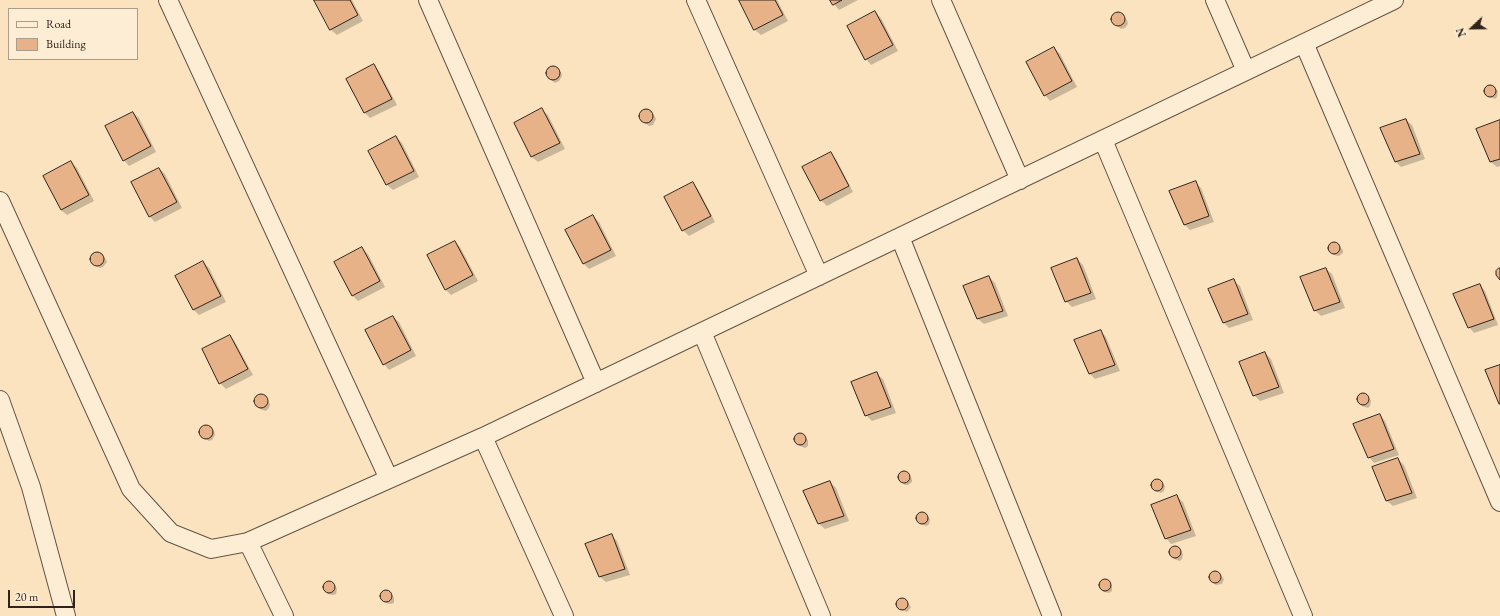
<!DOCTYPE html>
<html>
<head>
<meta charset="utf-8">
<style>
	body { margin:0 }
	#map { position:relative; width:1500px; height:616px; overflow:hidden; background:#fce3bf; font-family:"EB Garamond",serif }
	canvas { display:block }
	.legend { position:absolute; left:8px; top:8px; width:130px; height:52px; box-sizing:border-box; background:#fdedd5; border:1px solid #ab9c8b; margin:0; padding:5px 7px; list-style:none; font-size:12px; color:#31231b }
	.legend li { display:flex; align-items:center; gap:8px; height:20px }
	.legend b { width:20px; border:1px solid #ab9c8b }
	.north { position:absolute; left:1452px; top:8px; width:40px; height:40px; -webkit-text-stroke:3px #fdedd5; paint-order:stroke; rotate:248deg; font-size:11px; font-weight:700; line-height:16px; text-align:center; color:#31231b }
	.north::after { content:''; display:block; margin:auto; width:14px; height:18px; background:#31231b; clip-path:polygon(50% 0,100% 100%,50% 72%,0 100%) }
	.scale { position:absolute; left:8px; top:590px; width:67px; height:18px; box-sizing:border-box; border:2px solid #31231b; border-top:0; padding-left:5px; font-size:12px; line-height:14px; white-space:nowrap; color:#31231b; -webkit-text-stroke:3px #fdedd5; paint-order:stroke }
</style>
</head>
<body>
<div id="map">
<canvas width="1500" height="616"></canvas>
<ul class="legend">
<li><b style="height:5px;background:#fdedd5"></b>Road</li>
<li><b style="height:11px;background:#e8b289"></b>Building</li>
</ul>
<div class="north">N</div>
<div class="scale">20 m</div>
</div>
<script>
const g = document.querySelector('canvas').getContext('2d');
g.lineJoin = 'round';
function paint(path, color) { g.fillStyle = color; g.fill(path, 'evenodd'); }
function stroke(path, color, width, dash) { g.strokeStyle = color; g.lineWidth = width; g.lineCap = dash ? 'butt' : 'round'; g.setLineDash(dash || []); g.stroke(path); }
paint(new Path2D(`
	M315,0H352L363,21L337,35L331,30Z
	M740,0H777L788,21L761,35L755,30Z
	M831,0H858L839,10Z
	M875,12L881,18L898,51L871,65L866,59Z
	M1120,13L1127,20L1128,24L1125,28L1121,29L1113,22L1112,19L1116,14Z
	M1054,48L1060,54L1077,87L1050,101L1045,95Z
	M374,66L379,71L397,105L370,118L365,113L347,80Z
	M552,67L561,72L562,76L559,81L555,83L549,78L546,72L548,69Z
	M1490,86L1498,91L1497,97L1495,99L1490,97L1485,91L1486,88Z
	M542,110L548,115L565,149L538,162L532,157L515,123Z
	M647,110L654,115L656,119L653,125L649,126L642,121L640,116L641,112Z
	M133,113L139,118L156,152L129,166L124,160Z
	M1406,120L1412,125L1425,159L1401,167L1395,161Z
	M1500,121V166L1497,167L1491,162Z
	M396,137L402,143L419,177L393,190L387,185L370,151Z
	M830,153L836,159L853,192L827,206L821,200Z
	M71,162L77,168L94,201L67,215L61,210Z
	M159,169L165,174L182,208L155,222L149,216Z
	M1195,182L1201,188L1214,222L1190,230L1184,224Z
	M692,183L698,189L715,222L689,236L683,230Z
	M593,216L599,222L616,256L589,269L584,264L566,231Z
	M455,242L460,247L478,281L451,295L445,289Z
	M1334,243L1337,244L1343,250V253L1339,256L1334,255L1330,249L1331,244Z
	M362,248L368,254L385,287L358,301L353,296L335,262Z
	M98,253L105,258L107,262L103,267L100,268L93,264L91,258L92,254Z
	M1077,259L1083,265L1096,299L1072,307L1066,301Z
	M203,262L209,268L226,302L199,315L194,310L177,276Z
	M1326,269L1332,274L1345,308L1321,316L1315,310Z
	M989,277L995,283L1008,316L984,324L978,319L964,286Z
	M1234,281L1240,286L1253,320L1229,328L1223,322Z
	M1480,285L1485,291L1498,325L1474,333L1469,327Z
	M393,317L399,322L416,356L389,370L384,364Z
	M1101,331L1106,337L1120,371L1095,379L1089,373Z
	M230,336L235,342L253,375L226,389L220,383Z
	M1265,353L1271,359L1284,393L1260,401L1254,395Z
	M877,374L883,379L896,413L872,421L866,415Z
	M1363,394L1366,395L1371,401L1370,406L1368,408L1362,406L1358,400L1359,397Z
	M260,395L264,396L270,404L269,408L266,411L260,409L255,403L257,397Z
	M1380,415L1385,421L1399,455L1374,463L1369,457Z
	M207,425L214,431L215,435L212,440L209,441L200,435L199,431L201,427Z
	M800,434L808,440V446L805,448L800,446L795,440L797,436Z
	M1398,459L1404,465L1417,498L1393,506L1387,501L1373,468Z
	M902,472H905L912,479V482L908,485H905L899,480V476Z
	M1155,480H1158L1165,486L1164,491L1161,493L1156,491L1153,488L1152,485Z
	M830,482L836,488L849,521L825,529L819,524L805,492Z
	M1177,497L1183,502L1196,536L1171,544L1166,538Z
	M922,512L925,513L930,519L929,524L927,526L923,525L917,518L918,515Z
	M611,535L617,541L630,575L606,582L600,577L586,544Z
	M1175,547L1178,548L1183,554L1182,559L1180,561L1174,559L1170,553L1171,550Z
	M1213,573H1218L1224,579L1222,584L1216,585L1211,580V575Z
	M1103,580H1106L1112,586V591L1109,593L1104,592L1101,589L1100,585Z
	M327,582L332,583L335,586L337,589L336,594L333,595L328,594L324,588Z
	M384,591L390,592L394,598V603L391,604L386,603L383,600L381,597Z
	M902,599H905L911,607L909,610L907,612L902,610L897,604L898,601Z`), '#0003');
const building = new Path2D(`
	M314,0H350L358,15L330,30Z
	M739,0H775L783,15L754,30Z
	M830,0H842L833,5Z
	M875,11L893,45L865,60L847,26Z
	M1111 19a7 7 0 1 1 14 0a7 7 0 1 1-14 0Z
	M1054,47L1072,81L1044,96L1026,62Z
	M374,64L392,99L364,113L346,79Z
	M546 73a7 7 0 1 1 14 0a7 7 0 1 1-14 0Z
	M1484 91a6 6 0 1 1 12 0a6 6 0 1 1-12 0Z
	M542,108L560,143L531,157L514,123Z
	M639 116a7 7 0 1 1 14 0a7 7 0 1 1-14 0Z
	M133,112L151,146L123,161L105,126Z
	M1406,119L1420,154L1395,162L1380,128Z
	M1500,120V159L1490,162L1476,129Z
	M396,136L414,171L386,185L368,151Z
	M831,152L849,186L820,201L802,167Z
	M71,161L89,195L61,210L43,176Z
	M159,168L177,202L149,217L131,182Z
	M1196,181L1209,216L1184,225L1169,191Z
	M693,182L711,216L682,231L664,197Z
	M593,215L611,250L583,264L565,230Z
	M455,241L473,275L445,290L427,255Z
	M1328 248a6 6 0 1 1 12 0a6 6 0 1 1-12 0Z
	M362,247L380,281L352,296L334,262Z
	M90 259a7 7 0 1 1 14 0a7 7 0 1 1-14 0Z
	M1077,258L1091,293L1065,302L1051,268Z
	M203,261L221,296L193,310L175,276Z
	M1326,268L1340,302L1314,311L1300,277Z
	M1499,268H1500V280L1496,275V271Z
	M989,276L1003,311L977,319L963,286Z
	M1234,279L1248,314L1223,323L1208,289Z
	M1480,284L1494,319L1468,328L1453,294Z
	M393,316L411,350L383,365L365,330Z
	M1101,330L1115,365L1089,374L1074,340Z
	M230,335L248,369L219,384L202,349Z
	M1265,352L1279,387L1253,396L1239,362Z
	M1500,365V404H1499L1485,370Z
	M877,372L891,407L865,416L851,382Z
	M1357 399a6 6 0 1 1 12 0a6 6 0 1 1-12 0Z
	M254 401a7 7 0 1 1 14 0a7 7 0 1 1-14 0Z
	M1380,414L1394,449L1368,458L1353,424Z
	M199 432a7 7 0 1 1 14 0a7 7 0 1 1-14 0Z
	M794 439a6 6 0 1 1 12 0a6 6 0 1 1-12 0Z
	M1398,458L1412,493L1386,501L1372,467Z
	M898 477a6 6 0 1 1 12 0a6 6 0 1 1-12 0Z
	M1151 485a6 6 0 1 1 12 0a6 6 0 1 1-12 0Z
	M830,481L844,516L818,524L803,491Z
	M1177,495L1191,530L1165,539L1151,505Z
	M916 518a6 6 0 1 1 12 0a6 6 0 1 1-12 0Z
	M612,534L625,569L599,577L585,544Z
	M1169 552a6 6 0 1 1 12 0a6 6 0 1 1-12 0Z
	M1209 577a6 6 0 1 1 12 0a6 6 0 1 1-12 0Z
	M1099 585a6 6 0 1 1 12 0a6 6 0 1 1-12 0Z
	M323 587a6 6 0 1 1 12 0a6 6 0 1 1-12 0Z
	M380 596a6 6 0 1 1 12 0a6 6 0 1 1-12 0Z
	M896 604a6 6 0 1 1 12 0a6 6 0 1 1-12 0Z`);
paint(building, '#e8b289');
stroke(building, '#31231b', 1);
const minor = new Path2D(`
	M168,0L389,479
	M428,0L596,383
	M696,0L819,276
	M941,0L1020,180
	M1215,0L1246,71
	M1304,43L1500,502
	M1103,140L1303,616
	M0,201L131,489L171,533L211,549L248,542L483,437L1394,0
	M900,237L1052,616
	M702,332L821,616
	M0,400L31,487L66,616
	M483,437L564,616
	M248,542L284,616`);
stroke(minor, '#645344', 20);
stroke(minor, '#fdedd5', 18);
</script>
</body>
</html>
